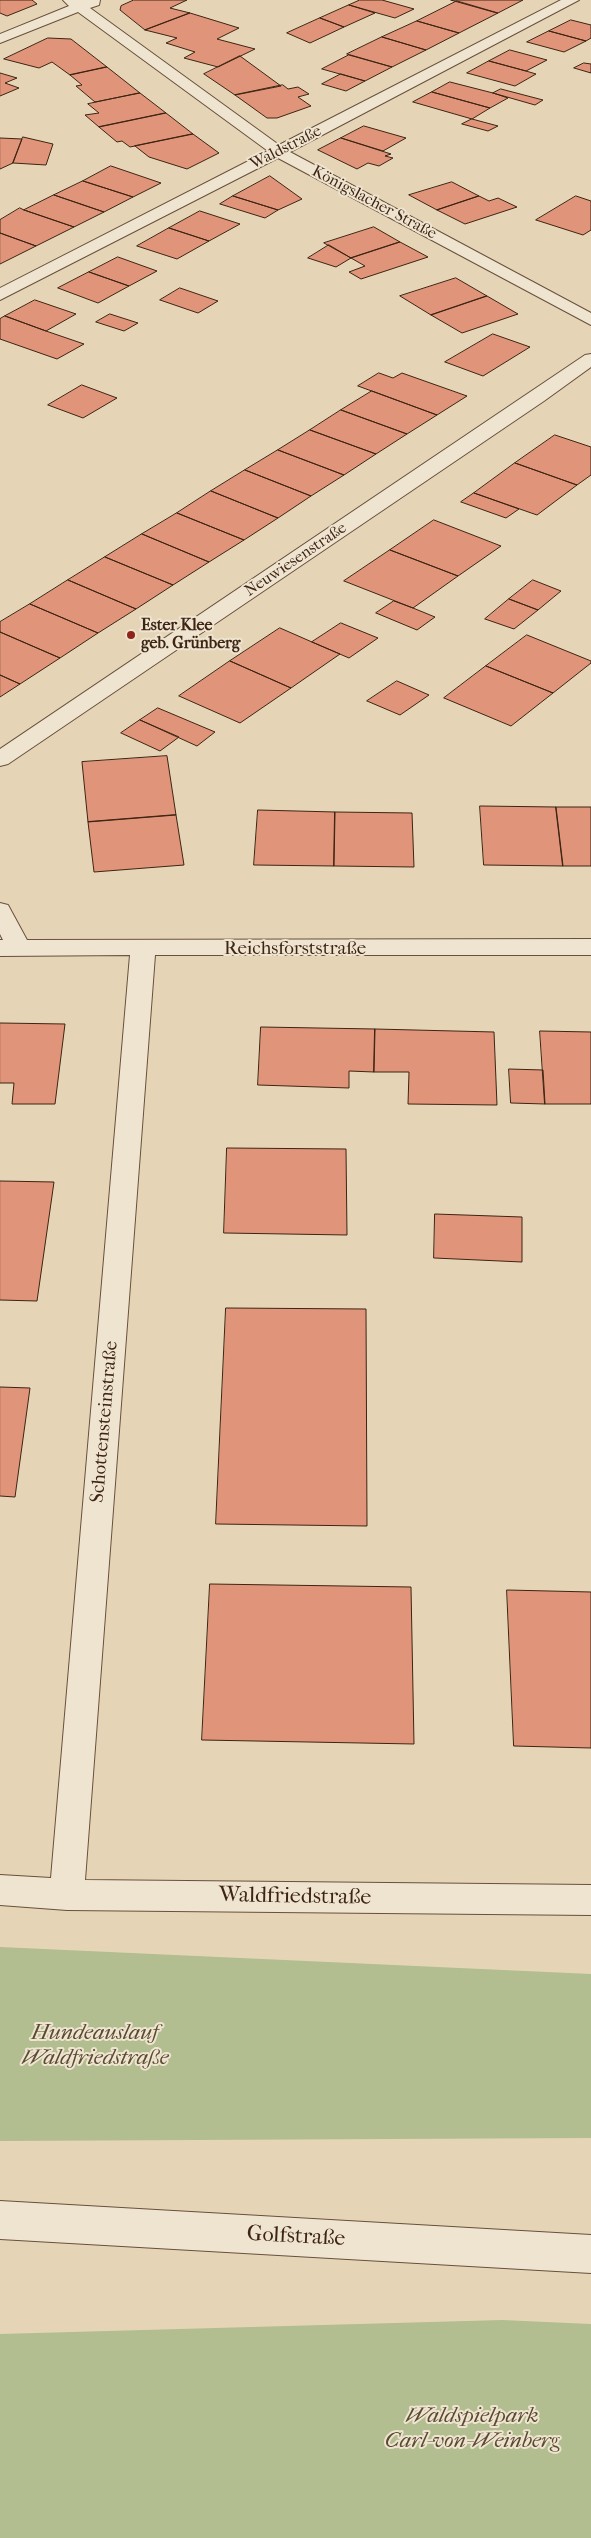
<!DOCTYPE html>
<html>
<head>
<meta charset="utf-8">
<style>
	body { margin:0 }
	canvas { display:block; background:#e5d5b6 }
</style>
</head>
<body>
<canvas width="591" height="2538"></canvas>
<script>
const g = document.querySelector('canvas').getContext('2d');
g.lineJoin = 'round';
function paint(path, color) { g.fillStyle = color; g.fill(path, 'evenodd'); }
function stroke(path, color, width, dash) { g.strokeStyle = color; g.lineWidth = width; g.lineCap = dash ? 'butt' : 'round'; g.setLineDash(dash || []); g.stroke(path); }
function write(font, color, halo, rows, align = 'center') {
  g.font = font + ' "IM FELL French Canon",serif'; g.lineWidth = 4; g.setLineDash([]); g.textBaseline = 'middle'; g.strokeStyle = halo; g.fillStyle = color; for (const [text, x, y, turn = 0] of rows) {
    g.save(); g.translate(x, y); g.rotate((+turn || 0) * Math.PI / 180); g.textAlign = isNaN(turn) ? turn : align; if (halo) g.strokeText(text, 0, 0); g.fillText(text, 0, 0); g.restore();
  }
}
paint(new Path2D(`
	M0,1947L591,1974V2138L0,2141Z
	M502,2320L591,2324V2538H0V2334Z`), '#b2be90');
const building = new Path2D(`
	M0,0H32L37,4L7,16L0,13Z
	M134,0H187L170,8L190,13L145,30L120,10L121,6Z
	M360,0H382L414,9L395,18L349,5Z
	M451,0H523L498,13Z
	M457,1L498,13L459,33L417,21Z
	M349,5L375,13L344,27L320,18Z
	M190,13L239,28L217,39L255,49L218,67L184,58L195,52L166,43L177,38L145,30Z
	M320,18L344,27L310,43L287,33Z
	M571,20L591,25V38L586,41L549,31Z
	M417,21L459,33L426,50L382,37Z
	M549,31L586,41L564,52L527,42Z
	M382,37L426,50L392,67L347,54Z
	M48,38L71,39L107,67L70,75L52,62L39,68L4,59Z
	M510,50L547,60L526,71L489,61Z
	M349,55L392,67L365,81L322,69Z
	M240,56L281,86L235,95L204,74Z
	M489,61L526,71L536,74L515,86L467,73Z
	M584,63L591,64V73L574,68Z
	M107,67L140,93L95,102L76,86L82,85L70,75Z
	M0,73L17,78L5,83L19,88L0,96Z
	M341,74L365,81L346,91L322,84Z
	M450,82L493,93L508,98L490,108L432,92Z
	M283,85L288,89L298,87L309,94L298,97L311,106L277,118H267L235,95Z
	M501,89L543,100L535,105L493,93Z
	M432,92L490,108L472,119L413,102Z
	M140,93L166,113L99,127L85,115L99,113L88,104Z
	M166,113L193,134L130,147L122,141L117,142L99,127Z
	M472,119L498,126L488,131L462,124Z
	M364,126L406,138L383,151L341,138Z
	M193,134L219,153L187,169L149,157L135,146Z
	M23,137L53,144L46,165L13,163Z
	M0,138L22,139L13,163L0,169Z
	M341,138L391,154L385,156L393,158L379,166L368,163L357,169L318,150Z
	M111,166L161,183L133,197L83,181Z
	M270,176L302,199L278,210L233,196Z
	M83,181L133,197L104,212L54,195Z
	M452,182L479,196L437,210L409,195Z
	M54,195L104,212L74,227L24,210Z
	M233,196L278,210L265,218L220,204Z
	M479,196L489,201L498,198L517,207L465,224L437,210Z
	M576,196L591,201V230L583,235L536,220Z
	M20,208L24,210L74,227L36,246L0,233V220Z
	M200,211L240,224L209,241L169,228Z
	M374,227L400,242L351,258L324,243Z
	M169,228L209,241L177,259L137,246Z
	M0,233L36,246L0,264Z
	M400,242L428,257L361,279L349,272L365,266L351,258Z
	M329,245L351,258L336,267L308,258Z
	M118,257L157,271L129,286L89,272Z
	M89,272L129,286L98,303L58,288Z
	M456,278L487,296L431,315L400,296Z
	M180,288L218,301L198,313L160,300Z
	M487,296L518,314L462,333L431,315Z
	M35,300L76,314L46,331L5,316Z
	M110,314L138,323L124,331L96,322Z
	M5,316L46,331L84,344L57,359L0,339V319Z
	M493,334L530,347L483,376L445,362Z
	M379,373L393,378L402,373L467,396L437,415L358,386Z
	M82,385L117,398L83,418L48,405Z
	M372,391L437,415L407,434L341,410Z
	M341,410L407,434L376,454L310,430Z
	M310,430L376,454L344,475L278,450Z
	M555,435L591,447V475L577,485L515,463Z
	M278,450L344,475L311,496L245,470Z
	M515,463L577,485L537,515L474,493Z
	M245,470L311,496L278,518L211,491Z
	M211,491L278,518L244,540L177,513Z
	M474,493L519,509L506,518L461,502Z
	M177,513L244,540L209,562L142,534Z
	M434,520L501,546L458,576L390,550Z
	M142,534L209,562L173,585L105,557Z
	M390,550L458,576L413,608L344,581Z
	M105,557L173,585L136,609L68,580Z
	M68,580L136,609L98,633L30,604Z
	M533,580L561,591L538,610L509,599Z
	M509,599L538,610L514,629L485,619Z
	M394,601L413,608L435,617L417,630L376,613Z
	M30,604L98,633L60,658L0,632V622Z
	M341,623L378,638L349,658L312,642Z
	M280,628L312,642L340,654L291,688L230,661Z
	M0,632L60,658L20,684L0,675Z
	M527,635L591,661V663L553,693L486,666Z
	M230,661L291,688L240,723L179,696Z
	M486,666L553,693L511,726L444,698Z
	M0,675L20,684L0,697Z
	M397,681L429,695L400,715L367,701Z
	M158,708L215,732L197,746L140,720Z
	M140,720L179,737L160,751L121,733Z
	M167,756L176,815L88,822L82,762Z
	M480,806L556,807L563,866L484,865Z
	M556,807H591V866H563Z
	M258,810L335,812L334,866L254,865Z
	M335,812L412,813L414,867L334,866Z
	M176,815L184,865L94,872L88,822Z
	M0,1023L65,1024L55,1104H12L14,1083H0Z
	M261,1027L375,1029L374,1072L349,1071V1088L258,1085Z
	M375,1029L494,1032L497,1105L408,1104L409,1072H374Z
	M540,1031L591,1032V1104H545Z
	M509,1069L543,1070L545,1104L511,1103Z
	M227,1148L346,1149L347,1235L224,1233Z
	M0,1181L54,1182L37,1301L0,1300Z
	M435,1214L522,1217V1262L434,1258Z
	M226,1308L366,1309L367,1526L216,1524Z
	M0,1387L30,1388L15,1497L0,1496Z
	M210,1584L411,1587L414,1744L202,1740Z
	M507,1590L591,1592V1748L514,1746Z`);
paint(building, '#e09479');
stroke(building, '#3e2413', 1);
const minor = new Path2D(`
	M63,0H100L99,5L90,8L279,145L561,0H579L290,152L591,313V325L278,158L0,300V288L268,151L78,12L0,43V34L69,6Z
	M591,354V367L544,401L8,764L0,766V749L585,355Z
	M0,903L8,905L27,940L591,939V955H155L85,1880L591,1885V1915L67,1910L0,1905V1875L51,1878L130,955L0,956V940H3L0,934Z
	M0,2201L591,2235V2273L0,2239Z`);
stroke(minor, '#68503c', 2);
paint(minor, '#eee4d0');
for (const [x, y, r, color] of [
	[131,635,5,"#8f2418"]
]) { const dot = new Path2D(); dot.arc(x, y, r, 0, 2 * Math.PI); g.fillStyle = color; g.fill(dot); stroke(dot, '#eee4d0', 2); }
write('16px', '#3e2413', '#eee4d0', [
	["Waldstraße",286,148,-27],
	["Königslacher Straße",374,203,28],
	["Neuwiesenstraße",296,560,-34]
]);
write('bold 16px', '#3e2413', '#eee4d0', [
	["Ester Klee",141,626],
	["geb. Grünberg",141,644]
], 'left');
write('19px', '#3e2413', '#eee4d0', [
	["Reichsforststraße",295,949],
	["Schottensteinstraße",105,1422,-85]
]);
write('22px', '#3e2413', '#eee4d0', [
	["Waldfriedstraße",295,1897,1],
	["Golfstraße",296,2237,3]
]);
write('italic 22px', '#5b4a32', '#eee4d0', [
	["Hundeauslauf",95,2034],
	["Waldfriedstraße",95,2059],
	["Waldspielpark",472,2417],
	["Carl-von-Weinberg",472,2442]
]);
</script>
</body>
</html>
